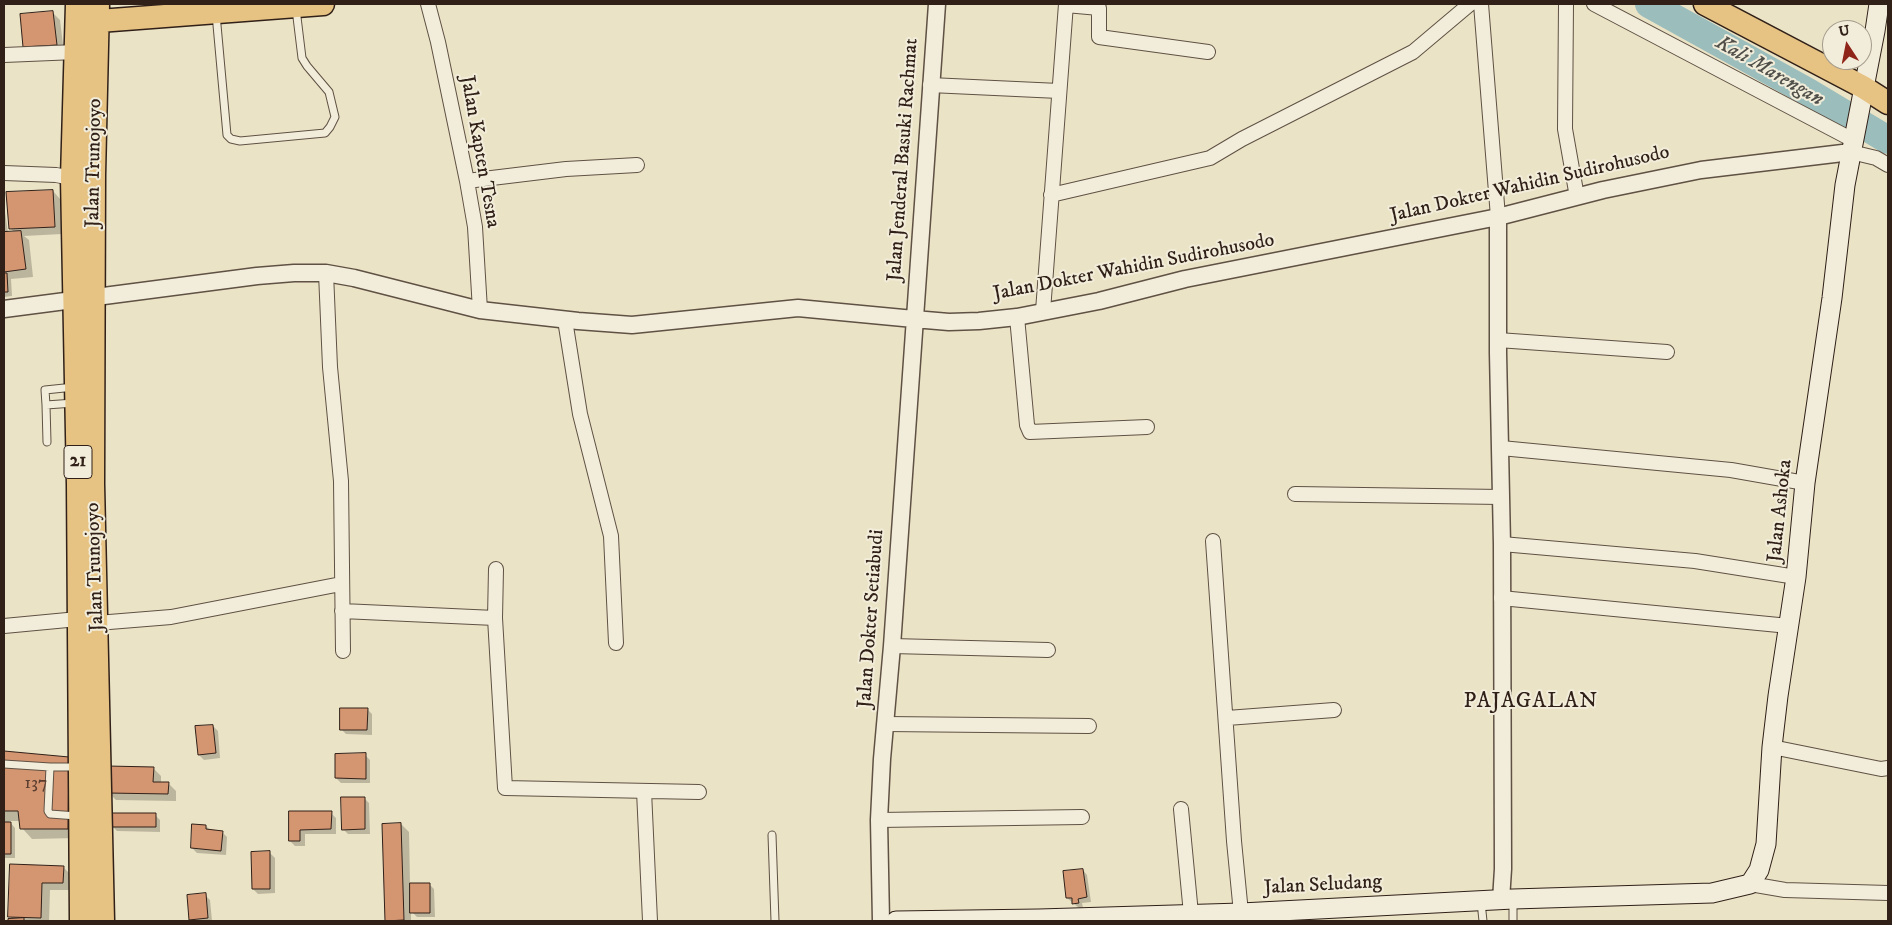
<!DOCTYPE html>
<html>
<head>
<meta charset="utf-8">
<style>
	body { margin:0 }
	#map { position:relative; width:1892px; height:925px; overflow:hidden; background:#ebe3c6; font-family:"IM FELL DW Pica",serif }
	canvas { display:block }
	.frame { position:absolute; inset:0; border:5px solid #302018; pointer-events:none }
	.north { position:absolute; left:1822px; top:20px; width:50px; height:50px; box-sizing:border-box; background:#f2edda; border:1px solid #a49b8c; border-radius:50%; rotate:349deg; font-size:14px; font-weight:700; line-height:20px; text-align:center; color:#302018 }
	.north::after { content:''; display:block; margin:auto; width:18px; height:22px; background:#8f2418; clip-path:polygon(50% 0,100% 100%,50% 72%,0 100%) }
</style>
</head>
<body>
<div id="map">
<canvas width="1892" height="925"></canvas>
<div class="frame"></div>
<div class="north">U</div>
</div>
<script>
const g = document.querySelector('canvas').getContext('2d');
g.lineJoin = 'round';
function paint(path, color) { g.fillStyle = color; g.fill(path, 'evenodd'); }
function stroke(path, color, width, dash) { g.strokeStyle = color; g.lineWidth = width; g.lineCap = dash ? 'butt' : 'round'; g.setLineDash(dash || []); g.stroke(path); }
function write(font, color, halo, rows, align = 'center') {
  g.font = font + ' "IM FELL DW Pica",serif'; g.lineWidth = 4; g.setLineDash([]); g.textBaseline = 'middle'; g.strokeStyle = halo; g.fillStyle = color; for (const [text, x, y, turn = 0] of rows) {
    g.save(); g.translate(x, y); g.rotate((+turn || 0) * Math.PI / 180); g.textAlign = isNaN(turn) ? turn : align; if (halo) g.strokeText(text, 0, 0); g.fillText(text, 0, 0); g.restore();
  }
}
paint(new Path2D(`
	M52,12L60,20L64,53L32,55L24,47Z
	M53,191L60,199L62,234L24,236L29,240L33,277L11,279L12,296L4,297V205L8,233H15L10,228Z
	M367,709L372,714V735L346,734L341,729Z
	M213,726L218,731L220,758L204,760L199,755Z
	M4,752L68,758L77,838L32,839L22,828L21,821H9L15,828V858H4Z
	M365,755L370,760V783H341L336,778Z
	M153,768L161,776V783H168L176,791V801L116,800L108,792Z
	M364,798L369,803L370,834H348L343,829Z
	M290,813H331L336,818V834H305V846H295L290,841Z
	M155,815L160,820V832L117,831L112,826Z
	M401,824L409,832L410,884H429L434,889L435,917H417L411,911V921L386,920Z
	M206,826L211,831L222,832L227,837L226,855L197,853L192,848Z
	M270,853L275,858V893L258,894L253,889Z
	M11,865L63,867L71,875V890H50L49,921H9L13,920L10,916Z
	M1083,870L1087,875L1091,902L1082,903L1083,908H1079L1067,898Z
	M205,895L210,900L212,921H192L190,920Z`), '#0003');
stroke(new Path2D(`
	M1649,4L1808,92L1888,140`), '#9bbdbc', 28);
const building = new Path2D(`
	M53,11L57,45L23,47L20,14Z
	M53,190L55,227L9,229L6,192Z
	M21,231L26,269L4,272V232Z
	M4,273H7L8,292H4Z
	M340,708H368L367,730H340Z
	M213,725L216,753L198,755L195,726Z
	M4,751L69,757L68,829H20L18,811H4Z
	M366,753V779L335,778V754Z
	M107,766L154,767L153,782H169L168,794L107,793Z
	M341,797H365V829L342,830Z
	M289,811H332L331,829L300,830V841H289Z
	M112,813H156V827H111Z
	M4,822H11V854H4Z
	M401,823L404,920L385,921L382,824Z
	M192,824L206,825V829L223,831L221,851L191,848Z
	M270,851V889H252L251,852Z
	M10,864L64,866L63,883H42L41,918L8,917Z
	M1083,869L1087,897L1078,899L1079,903L1072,904V898H1066L1063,871Z
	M410,883H430V913H410Z
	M206,893L208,918L189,920L187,895Z
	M24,918V921H8V919Z`);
paint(building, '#d49571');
stroke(building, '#302018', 1);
const service = new Path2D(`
	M216,14L227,135L231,139L240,141L325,133L330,127L335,117L329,92L307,66L302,58L296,9
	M46,405L45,390L74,387
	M47,442L46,405L74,403
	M4,764L50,767
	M76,767H50L48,811L50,814L77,816
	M772,835L775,921
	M1513,900V921
	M1481,902L1483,921`);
const minor = new Path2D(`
	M428,4L438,42L467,181L475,227L480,310
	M1481,4L1498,217
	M1566,4L1565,129L1577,197
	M1594,4L1853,140
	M1066,5L1099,8V37L1208,52
	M4,55L76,52
	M930,85L1059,91
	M1851,152L1876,158L1888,165
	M4,173L56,175L72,178
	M467,181L566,169L637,165
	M1051,195L1210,158L1242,139L1413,52L1470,4
	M326,273L330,367L341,481L343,651
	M1043,311L1066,4
	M1017,317L1027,425L1030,432L1147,427
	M565,320L580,414L611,536L616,643
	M1498,340L1667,352
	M1501,448L1731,470L1805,483
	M1295,494L1501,497
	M1213,541L1234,841L1241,913
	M1502,544L1695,561L1796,577
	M496,569L495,618L505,788L699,792
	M1501,598L1789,626
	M342,611L495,618
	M97,623L171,617L341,584
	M4,626L78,619
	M892,646L1048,650
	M1227,718L1334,710
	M885,724L1089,726
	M1772,747L1881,769L1888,768
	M644,791L650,921
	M1181,809L1191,914
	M879,820L1082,817
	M1750,884L1785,890L1888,893`);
const tertiary = new Path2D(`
	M1498,217V353L1502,544L1503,869L1501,900
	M4,309L257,276L294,273H326L354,278L480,310L578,321L632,325L798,308L914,319L949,322L979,321L1017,317L1099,301L1185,279L1498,217L1603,190L1701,170L1851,152
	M881,921L879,820L882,759L892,646L937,4`);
const secondary = new Path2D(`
	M896,921L1039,919L1241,913L1513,899L1712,893L1750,884L1759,870L1766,844L1772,747L1778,696L1796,577L1805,483L1832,298L1845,185L1875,31L1879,4`);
const trunk = new Path2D(`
	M77,4L72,178L78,485L81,921
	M98,4L94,175L93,484L103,921
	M1705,4L1863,87L1888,103
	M99,21L323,4`);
stroke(service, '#5f5144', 9);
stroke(minor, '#5f5144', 16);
stroke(tertiary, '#5f5144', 19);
stroke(secondary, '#302018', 21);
stroke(trunk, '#302018', 25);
stroke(service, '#f2edda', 7);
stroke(minor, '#f2edda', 14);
stroke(tertiary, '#f2edda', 16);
stroke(secondary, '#f2edda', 19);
stroke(trunk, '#e6c283', 22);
write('18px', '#593d2e', null, [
	["137",36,784]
]);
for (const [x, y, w] of [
	[78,462,28]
]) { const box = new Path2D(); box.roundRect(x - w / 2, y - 16.5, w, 33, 4); g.fillStyle = '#f2edda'; g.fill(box); stroke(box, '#302018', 1); }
write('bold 19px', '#302018', null, [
	["21",78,462]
]);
write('20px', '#302018', '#f2edda', [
	["Jalan Kapten Tesna",479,152,80],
	["Jalan Jenderal Basuki Rachmat",904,160,-86],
	["Jalan Trunojoyo",95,163,-89],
	["Jalan Dokter Wahidin Sudirohusodo",1530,185,-13],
	["Jalan Dokter Wahidin Sudirohusodo",1134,268,-11],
	["Jalan Ashoka",1781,511,-84],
	["Jalan Trunojoyo",96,567,-92],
	["Jalan Dokter Setiabudi",872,619,-86],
	["Jalan Seludang",1323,886,-3]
]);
write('italic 21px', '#504f49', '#f2edda', [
	["Kali Marengan",1769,72,30]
]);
g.letterSpacing = '1px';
write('22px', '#302018', '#f2edda', [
	["PAJAGALAN",1531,702]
]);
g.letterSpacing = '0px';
</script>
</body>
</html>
